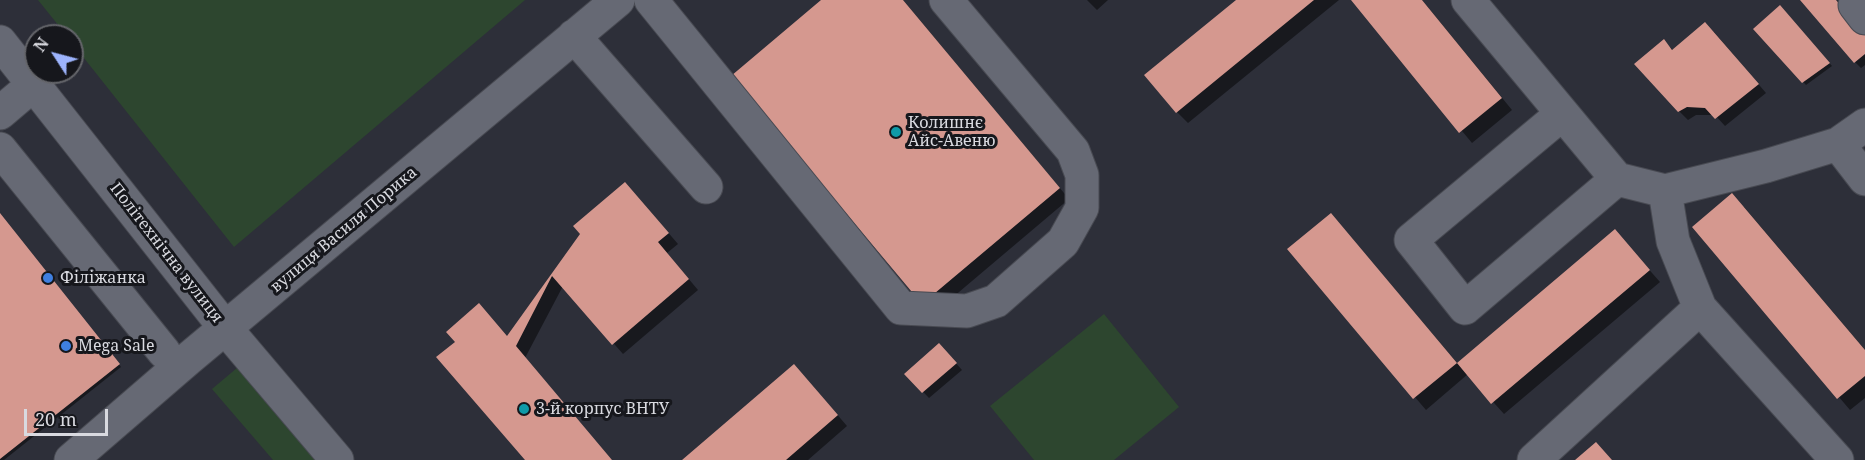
<!DOCTYPE html>
<html>
<head>
<meta charset="utf-8">
<style>
	body { margin:0 }
	#map { position:relative; width:1865px; height:460px; overflow:hidden; background:#2d2f39; font-family:"Noto Serif",serif }
	canvas { display:block }
	.north { position:absolute; left:24px; top:24px; width:60px; height:60px; box-sizing:border-box; background:#16171c; border:2px solid #64656a; border-radius:50%; rotate:306deg; font-size:16px; font-weight:700; line-height:24px; text-align:center; color:#d9dae0 }
	.north::after { content:''; display:block; margin:auto; width:21px; height:27px; background:#9db4fd; clip-path:polygon(50% 0,100% 100%,50% 72%,0 100%) }
	.scale { position:absolute; left:24px; top:409px; width:84px; height:27px; box-sizing:border-box; border:3px solid #d9dae0; border-top:0; padding-left:8px; font-size:18px; line-height:21px; white-space:nowrap; color:#d9dae0; -webkit-text-stroke:4px #16171c; paint-order:stroke }
</style>
</head>
<body>
<div id="map">
<canvas width="1865" height="460"></canvas>
<div class="north">N</div>
<div class="scale">20 m</div>
</div>
<script>
const g = document.querySelector('canvas').getContext('2d');
g.lineJoin = 'round';
function paint(path, color) { g.fillStyle = color; g.fill(path, 'evenodd'); }
function stroke(path, color, width, dash) { g.strokeStyle = color; g.lineWidth = width; g.lineCap = dash ? 'butt' : 'round'; g.setLineDash(dash || []); g.stroke(path); }
function write(font, color, halo, rows, align = 'center') {
  g.font = font + ' "Noto Serif",serif'; g.lineWidth = 6; g.setLineDash([]); g.textBaseline = 'middle'; g.strokeStyle = halo; g.fillStyle = color; for (const [text, x, y, turn = 0] of rows) {
    g.save(); g.translate(x, y); g.rotate((+turn || 0) * Math.PI / 180); g.textAlign = isNaN(turn) ? turn : align; if (halo) g.strokeText(text, 0, 0); g.fillText(text, 0, 0); g.restore();
  }
}
paint(new Path2D(`
	M38,0H525L234,247L72,43V36H67Z
	M1104,314L1179,407L1114,460H1034L990,406Z
	M250,357L337,460H273L212,389Z`), '#2d462f');
paint(new Path2D(`
	M824,0H903L1069,199L933,314Z
	M1087,0H1108L1097,10Z
	M1238,0H1339L1188,123L1177,112Z
	M1353,0H1422L1512,110L1472,143Z
	M1802,0H1836L1865,35V65L1861,68L1855,62Z
	M1780,7L1832,66L1806,85L1756,29Z
	M1714,32L1766,93L1725,126L1715,115H1696L1688,120L1679,111L1664,41L1674,51Z
	M635,194L678,244L667,253L698,290L623,354L563,286L525,358L611,460H527L508,337L582,234Z
	M1744,207L1865,350V398L1850,410L1694,227Z
	M0,215L121,367L4,460H0Z
	M1342,227L1458,364L1615,231L1660,282L1504,414L1468,374L1426,410L1289,250Z
	M945,351L962,370L929,398L906,374Z
	M804,376L847,426L808,460H684Z`), '#0007');
paint(new Path2D(`
	M821,0H903L1060,188L922,304L731,76Z
	M1236,0H1314L1176,113L1144,75Z
	M1351,0H1422L1502,98L1459,133Z
	M1800,0H1836L1865,34V54L1854,63Z
	M1780,5L1830,63L1802,83L1753,29Z
	M1705,22L1759,84L1715,119L1705,108L1687,107L1678,112L1634,64L1664,39L1672,50Z
	M625,182L669,233L658,242L689,279L612,345L552,276L516,346L612,460H525L436,357L455,342L446,332L479,303L507,336L580,234L573,226Z
	M1732,193L1865,350V376L1837,399L1692,227Z
	M0,213L120,364L0,459Z
	M1331,213L1457,363L1413,399L1287,249Z
	M1615,229L1650,270L1491,404L1457,363Z
	M939,343L957,363L922,393L904,374Z
	M794,364L838,415L786,460H682Z
	M1596,442L1612,460H1575Z`), '#d5988f');
const minor = new Path2D(`
	M651,0L901,308L967,311L996,301L1063,242L1082,208V175L1073,151L946,0
	M1468,0L1617,179L1665,191L1766,166L1838,144L1865,125
	M1860,0L1855,5L1865,18
	M574,36L706,187
	M0,42L226,329L337,460
	M0,113L33,85
	M1562,114L1411,240L1465,308L1617,179
	M1838,144L1865,179
	M0,149L164,352
	M1665,191L1673,241L1700,308L1837,460
	M71,460L188,359L618,0
	M1534,460L1700,308`);
stroke(minor, '#484a52', 35);
stroke(minor, '#666974', 33);
for (const [x, y, r, color] of [
	[896,132,6,"#0f9aa8"],
	[48,278,6,"#3f7fe0"],
	[66,346,6,"#3f7fe0"],
	[524,409,6,"#0f9aa8"]
]) { const dot = new Path2D(); dot.arc(x, y, r, 0, 2 * Math.PI); g.fillStyle = color; g.fill(dot); stroke(dot, '#16171c', 2); }
write('16px', '#d9dae0', '#16171c', [
	["Колишнє",908,123],
	["Айс-Авеню",908,141],
	["Філіжанка",60,278],
	["Mega Sale",78,346],
	["3-й корпус ВНТУ",536,409]
], 'left');
write('16px', '#d9dae0', '#16171c', [
	["вулиця Василя Порика",344,230,-40],
	["Політехнічна вулиця",166,253,52]
]);
</script>
</body>
</html>
